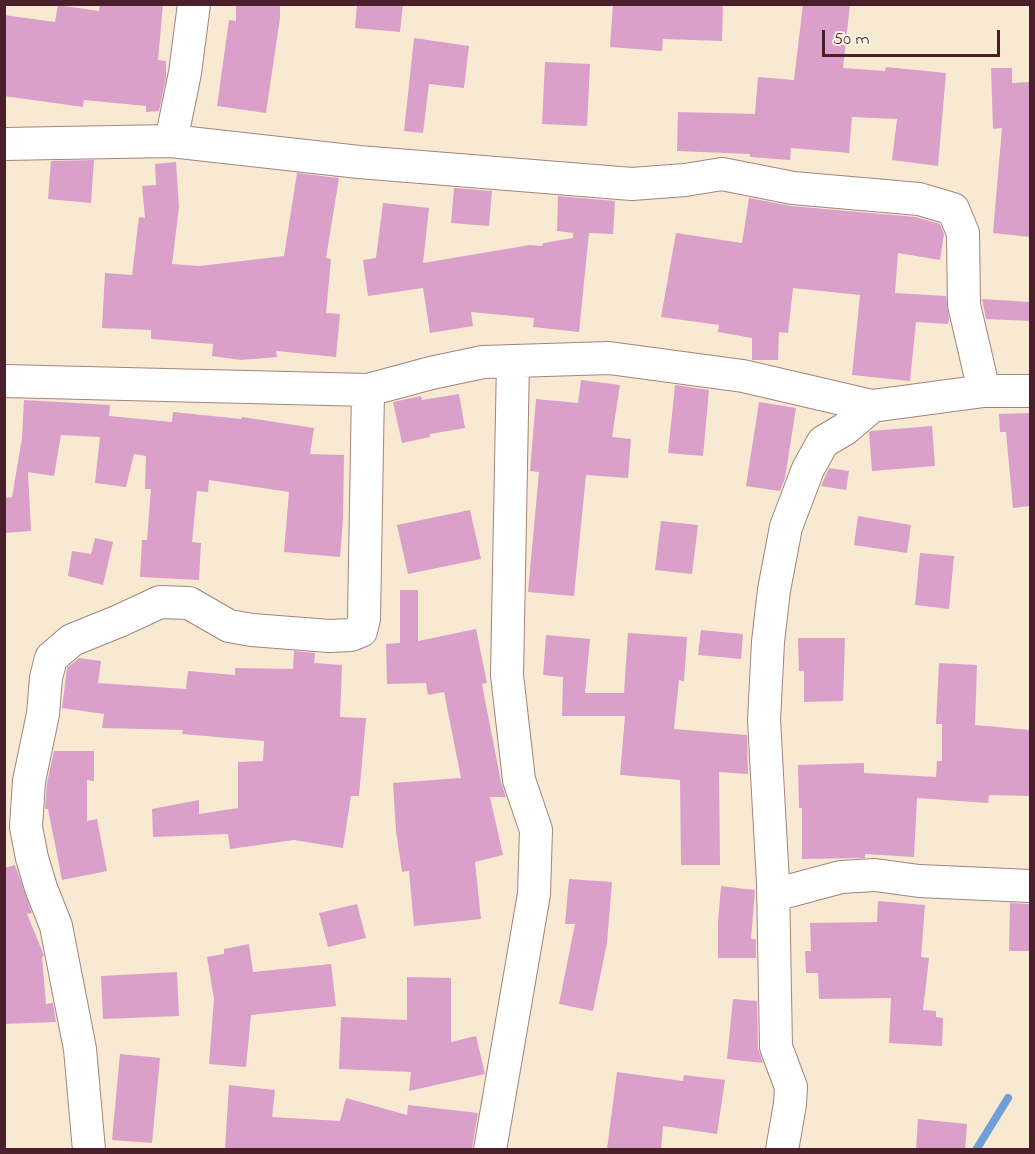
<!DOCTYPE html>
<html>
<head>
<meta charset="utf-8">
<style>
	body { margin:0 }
	#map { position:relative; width:1035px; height:1154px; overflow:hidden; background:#f8e9d2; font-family:"Indie Flower",sans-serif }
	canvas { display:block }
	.frame { position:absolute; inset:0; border:6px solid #4a1f2b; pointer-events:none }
	.scale { position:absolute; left:822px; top:30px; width:178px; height:27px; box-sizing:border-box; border:3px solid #4a1f2b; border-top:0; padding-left:8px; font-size:18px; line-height:21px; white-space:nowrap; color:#4a1f2b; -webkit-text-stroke:4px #fcf5e5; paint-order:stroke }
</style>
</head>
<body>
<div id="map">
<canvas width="1035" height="1154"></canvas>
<div class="frame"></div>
<div class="scale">50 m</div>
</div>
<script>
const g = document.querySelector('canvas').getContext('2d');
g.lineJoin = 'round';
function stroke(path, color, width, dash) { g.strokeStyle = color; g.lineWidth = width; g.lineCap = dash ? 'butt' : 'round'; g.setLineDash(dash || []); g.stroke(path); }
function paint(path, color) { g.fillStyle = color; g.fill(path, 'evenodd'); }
stroke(new Path2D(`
	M976,1150L1008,1098`), '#709ed8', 8);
paint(new Path2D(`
	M100,4H163L158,60L166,61V78L159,111L146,112V106L84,100L83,107L4,96V15L55,22L58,5L99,11Z
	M236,4H280V18L266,113L217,106L229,20L236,21Z
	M357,4H403L400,32L355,28Z
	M613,4H723L722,41L663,39L662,51L610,47Z
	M803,4H850L843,68L885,71L886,67L946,73L938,166L892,160L897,119L852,117L849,153L791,148L790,160L750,157V154L677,151L678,112L755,114L758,77L794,80Z
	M414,38L469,46L464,88L429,84L423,133L404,131Z
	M545,62L590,64L587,126L542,124Z
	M991,68H1012V83L1030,82V237L993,233L1002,128L993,129Z
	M94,160L91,203L48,199L51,161Z
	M176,162L179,207L172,264L200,266L284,256L297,173L339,178L326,258L331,259L326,313L340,314L336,357L276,351L277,357L241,360L212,356L213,344L151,339V330L102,328L105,273L132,275L139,217L145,218L142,186L156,185L155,164Z
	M454,188L492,191L489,226L451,223Z
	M558,196L615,201L613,234L589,233L579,332L533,327L534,318L471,312L473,326L430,333L423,288L368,296L363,260L376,258L383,203L429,208L423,263L530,245L542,246L543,243L573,238V233L557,231Z
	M749,198L791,206L916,217L940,224L944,234L940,260L898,253L895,293L946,296L949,319L948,324L916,322L910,381L852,375L860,295L793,288L788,333L779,332L778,360H752V338L718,332L719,325L661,317L676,233L742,243Z
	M982,299L1030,302V321L986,319Z
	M581,380L620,385L612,437L631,439L628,478L586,475L574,596L528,592L539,472L530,471L536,399L578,403Z
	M675,385L709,390L703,456L668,453Z
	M459,394L465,428L430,434V437L402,443L393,402L421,396L422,400Z
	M24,400L110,405L109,416L172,422L173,412L241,419L242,417L314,428L310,454L344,455L343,519L340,557L284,552L289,492L209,480L208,492L197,491L192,542L201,543L199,580L140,577L142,540H147L151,489H145L146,456L134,454L126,487L95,483L100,437L61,435L54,476L28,472L31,531L4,533V498L12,497L22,438Z
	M759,402L796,408L785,478L780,491L746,486Z
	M1030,413V506L1013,508L1006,432H1000L999,414Z
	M932,426L935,466L872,471L869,432L871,431Z
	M829,468L849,471L846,490L821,486Z
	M470,510L481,559L408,574L397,525Z
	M858,516L911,525L907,553L854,545Z
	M661,521L698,525L692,574L655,570Z
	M95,538L113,542L103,585L68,576L72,551L91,554Z
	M920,553L954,556L949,609L915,605Z
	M400,590H418V641L476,629L487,683L482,684L501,782L506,797H490L503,855L475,862L481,919L414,926L409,871L402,872L396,831L393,783L461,778L444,692L428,695L426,683L387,684L386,644L400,643Z
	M701,630L743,634L741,659L698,655Z
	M628,633L687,637L684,681L679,680L674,729L747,735L748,774L719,772L720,865H681L680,780L620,775L625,716H562L563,677L543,675L546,635L590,639L585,693H624Z
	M798,638H845L843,701L804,702V671H799Z
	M294,651L315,653L314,663L342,665L340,717L366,718L359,796H351L343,848L294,840L230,849L228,834L153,837L152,809L199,800V814L238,808V762L263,761L264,741L182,734L183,730L102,728L104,714L62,708L67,668L79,658L101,661L98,683L186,689L188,671L235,675V668L293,669Z
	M939,663L977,665L975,725L1030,730V796L989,795L988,803L917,798L914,857L865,854V858L802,859V808H799L798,765L864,763V773L936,777L937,761H942V724H936Z
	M54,751H94V781L87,780V821L97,819L107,871L62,880L48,809H45L47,783Z
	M15,865L32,913L27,914L43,953L44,956L42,957L46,1004L53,1003L56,1022L4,1024V868Z
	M569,879L612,882L607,943L593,1011L559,1004L575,924H565Z
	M721,886L755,890L751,939H756V958H718V923Z
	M878,901L925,905L921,957L929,958L923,1010L936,1011V1017L943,1018L942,1046L889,1043L891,998L819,999L818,973H806L805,951H811L810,923L877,922Z
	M1010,903L1030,904V951H1009Z
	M357,904L366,938L328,947L319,913Z
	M249,944L253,972L331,964L336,1006L251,1015L246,1067L209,1064L214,999L207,957L224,954V949Z
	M177,972L179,1016L103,1019L101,976Z
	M407,977L451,978V1042L476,1036L485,1074L409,1091L411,1072L339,1069L341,1017L407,1020Z
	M733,999L757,1001L758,1048L763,1063L727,1059Z
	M120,1054L160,1058L152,1143L112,1140Z
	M617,1072L683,1081L684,1075L725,1080L717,1134L663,1126L661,1149H607Z
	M229,1085L275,1090L272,1117L340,1121L346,1098L407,1115L408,1105L478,1113L472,1149H225Z
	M918,1119L967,1124L965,1149H916Z`), '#daa0c9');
const minor = new Path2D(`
	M171,141L185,73L194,4
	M4,144L171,141L359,162L632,184L685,180L722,174L793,188L919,199L953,209L963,233L964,305L984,391
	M4,381L368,390L431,373L483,362L609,358L743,376L872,406L984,391H1030
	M774,895L841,877L875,875L919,881L1030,886
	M89,1150L80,1049L56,926L41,888L32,858L26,827L29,781L43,714L46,678L51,658L72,640L119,621L160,602L189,603L229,626L252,630L329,636L351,635L361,631L364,619L368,390
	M490,1150L534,894L536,830L519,780L507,675L513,361
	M782,1150L790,1104L791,1087L776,1047L773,883L764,720L768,642L774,590L786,527L808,469L823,442L845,429L872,406`);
stroke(minor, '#a1847e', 34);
stroke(minor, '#fff', 32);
</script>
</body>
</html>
